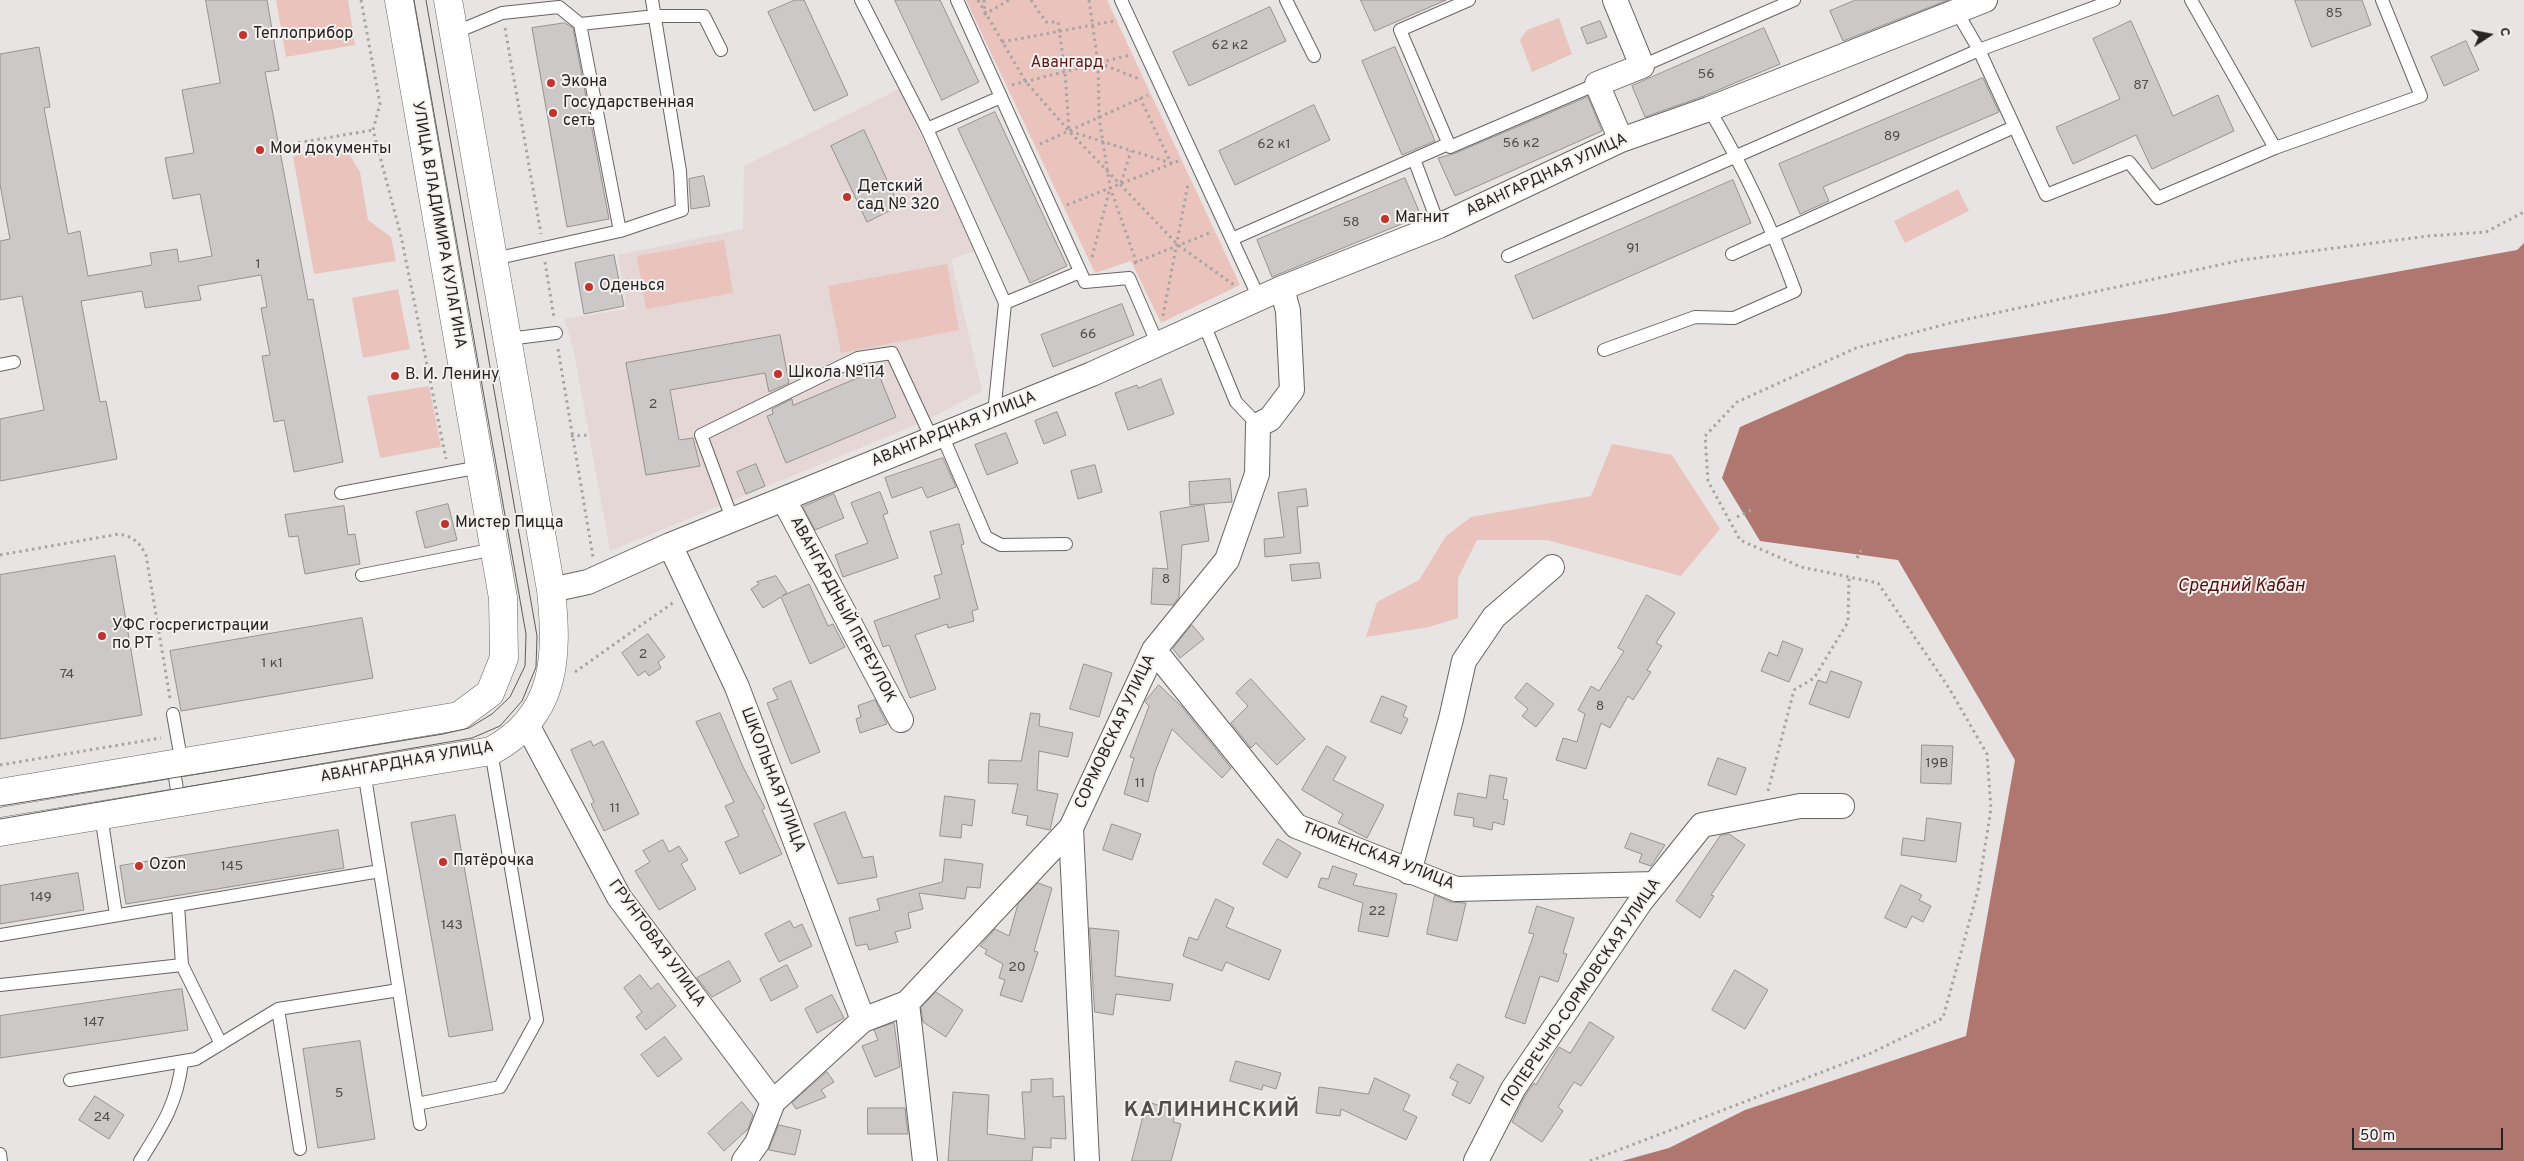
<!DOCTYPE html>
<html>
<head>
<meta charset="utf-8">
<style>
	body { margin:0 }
	#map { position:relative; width:2524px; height:1161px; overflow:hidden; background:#e8e4e3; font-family:Overpass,sans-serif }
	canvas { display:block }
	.north { position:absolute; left:2464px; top:10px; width:50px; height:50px; -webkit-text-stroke:4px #f5f1f0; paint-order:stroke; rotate:79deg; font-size:14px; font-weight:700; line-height:20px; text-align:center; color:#262424 }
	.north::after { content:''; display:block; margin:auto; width:18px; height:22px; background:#262424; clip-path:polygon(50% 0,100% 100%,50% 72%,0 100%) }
	.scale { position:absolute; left:2352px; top:1128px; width:151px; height:22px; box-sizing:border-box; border:2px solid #262424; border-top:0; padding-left:6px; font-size:15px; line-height:18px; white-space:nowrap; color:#262424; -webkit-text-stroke:4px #f5f1f0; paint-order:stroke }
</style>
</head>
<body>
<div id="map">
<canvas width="2524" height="1161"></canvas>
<div class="north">С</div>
<div class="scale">50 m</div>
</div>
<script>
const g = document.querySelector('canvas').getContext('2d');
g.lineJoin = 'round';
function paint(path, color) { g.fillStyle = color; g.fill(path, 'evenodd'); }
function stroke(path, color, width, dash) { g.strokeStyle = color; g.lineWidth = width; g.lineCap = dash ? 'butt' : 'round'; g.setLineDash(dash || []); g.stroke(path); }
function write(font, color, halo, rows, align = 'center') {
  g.font = font + ' Overpass,sans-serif'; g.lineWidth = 4; g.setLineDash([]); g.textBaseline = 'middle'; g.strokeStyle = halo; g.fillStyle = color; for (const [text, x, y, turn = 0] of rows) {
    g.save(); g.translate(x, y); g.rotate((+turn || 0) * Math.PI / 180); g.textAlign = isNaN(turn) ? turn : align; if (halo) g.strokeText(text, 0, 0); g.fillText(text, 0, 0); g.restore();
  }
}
paint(new Path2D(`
	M899,89L975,251L951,259L982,391L923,422L610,551L575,357L565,319L627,309L618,255L743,229L744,166Z`), '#e4d7d5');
paint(new Path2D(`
	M276,0H348L355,45L286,57Z
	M966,0H1107L1240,285L1161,323L1131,261L1095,273Z
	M1559,18L1572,54L1532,72L1520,40L1527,30Z
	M345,147L360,172L368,220L391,237L396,261L314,274L293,156Z
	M1958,189L1969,211L1905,243L1894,221Z
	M724,240L733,293L646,309L637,256Z
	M947,264L959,330L841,353L828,286Z
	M398,289L410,349L363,358L352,298Z
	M429,386L441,447L380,458L367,396Z
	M1612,444L1672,455L1720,529L1681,576L1547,540H1477L1458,578V618L1429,627L1366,637L1377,602L1419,580L1446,536L1471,517L1591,496Z`), '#ebc3bd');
paint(new Path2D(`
	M2524,243V1161H1622L1669,1148L1745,1110L1966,1036L2015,760L1898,560L1760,541L1722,478L1740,427L1907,354L2164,314L2517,250Z`), '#af7770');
const building = new Path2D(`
	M206,0H267L279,70L265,72L308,300L313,299L343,462L294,472L284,420L274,422L262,356L270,355L261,308L267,307L261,275L198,286L201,300L178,303L145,308L142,291L81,301L100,402L106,401L117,459L0,481V419L44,410L22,296L0,300V241L10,239L0,184V54L39,47L50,107L44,108L68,234L80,231L88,276L152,265L150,253L177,249L179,262L212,256L200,194L173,199L165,158L194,153L182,90L220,83Z
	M795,0H804L848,95L814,111L768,12Z
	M895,0H940L979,82L942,100Z
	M1361,0H1446L1375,31Z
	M1856,0H1948L1843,41L1830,11Z
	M2295,0H2362L2371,25L2312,47Z
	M1270,7L1286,41L1189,86L1173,52Z
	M1600,21L1607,37L1587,44L1581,28Z
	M2131,21L2173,116L2218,95L2234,131L2152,169L2136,135L2073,164L2056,127L2120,99L2093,39Z
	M565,23L573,28L609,219L567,227L532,28Z
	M1764,28L1780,64L1704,96L1645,117L1632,86Z
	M2466,41L2479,70L2444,86L2431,57Z
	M1395,47L1435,141L1402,155L1362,61Z
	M1983,78L1999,112L1823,187L1829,201L1800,214L1779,164Z
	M1588,97L1602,131L1455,196L1438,158L1453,154Z
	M1314,105L1330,140L1235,185L1219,151Z
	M995,112L1067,266L1030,283L958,129Z
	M864,130L899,206L867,222L831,146Z
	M704,176L710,206L691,209L689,179Z
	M1405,178L1421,216L1272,277L1257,240Z
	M1733,180L1751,223L1533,319L1515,276Z
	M614,255L624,306L584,314L575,263Z
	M1122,304L1134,335L1053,367L1041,335Z
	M780,335L789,383L769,392L765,373L670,390L679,440L693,438L700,466L646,475L626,363Z
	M877,370L896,417L786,463L767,416L773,414L772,409L792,399L793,405Z
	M1161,379L1174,414L1128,430L1115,393L1137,385L1138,388Z
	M1057,412L1066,435L1044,444L1035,421Z
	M1006,433L1018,463L987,475L975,445Z
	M943,458L956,487L927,498L922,487L892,498L885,478Z
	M756,464L765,486L746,494L737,472Z
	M1095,465L1102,492L1078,499L1071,471Z
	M1230,479L1232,502L1190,505L1189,482Z
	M1306,489L1308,506L1297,507L1301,553L1265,557L1264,539L1284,537L1278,493Z
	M880,492L888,513L883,515L898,558L843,577L835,555L868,543L851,503Z
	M834,494L844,518L815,530L803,507Z
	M448,504L457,540L425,548L416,512Z
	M1204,505L1209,541L1182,545L1179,597L1173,605L1151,604L1153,568L1168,569L1160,512Z
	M344,506L348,535L355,534L360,564L305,574L298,536L289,537L285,515Z
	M959,524L964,544L961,545L978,609L972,611L974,621L948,628L947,624L915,635L936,689L910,698L889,645L883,647L874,621L940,598L934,576L942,574L930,532Z
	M115,556L142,715L0,739V575Z
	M1319,563L1321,578L1292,581L1290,565Z
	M776,576L787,593L782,596L809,584L828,626L833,624L845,647L810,664L781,597L763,608L751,589L759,584L757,582Z
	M1647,595L1675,613L1656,643L1662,646L1647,670L1651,672L1633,700L1628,696L1610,728L1601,723L1586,769L1556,760L1563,738L1577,742L1585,714L1578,710L1591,686L1599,691L1624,651L1618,648Z
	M362,618L373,678L181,711L170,651Z
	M1192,625L1204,639L1180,658L1173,649Z
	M648,634L665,657L658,662L661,668L649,676L645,671L638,676L622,653Z
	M1783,641L1803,649L1789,682L1761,671L1769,652L1777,656Z
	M1084,664L1112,673L1099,717L1070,709Z
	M1831,671L1862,682L1849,718L1809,704L1818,680L1826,683Z
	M1251,679L1305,739L1277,765L1256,743L1251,748L1231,723L1248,706L1236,693Z
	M791,681L820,752L791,764L767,703L778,699L773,689Z
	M1527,683L1554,704L1536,727L1522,716L1528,709L1515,698Z
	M1159,685L1182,707L1231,768L1222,778L1172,729L1155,772L1148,802L1124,794L1134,758L1130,757L1149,706L1145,702Z
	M1382,696L1407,706L1403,716L1408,719L1401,734L1371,722Z
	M875,700L887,724L860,733L856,719L861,717L858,706Z
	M720,713L743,767L765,808L762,810L782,854L740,874L725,842L739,836L725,806L734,802L696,722Z
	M1031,713L1040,714L1039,726L1073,733L1068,757L1039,751L1037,790L1058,794L1050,830L1026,825L1028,816L1012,813L1018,784L988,783L989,760L1021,761Z
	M591,741L593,746L603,741L639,814L604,831L591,804L594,802L571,750Z
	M1922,745L1953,746L1951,784L1921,783Z
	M1327,746L1346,757L1333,780L1384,805L1367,838L1338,823L1343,814L1302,790Z
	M1718,758L1746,768L1736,795L1708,785Z
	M1490,775L1507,778L1503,799L1508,800L1504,825L1493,822L1492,830L1473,826L1474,818L1454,815L1458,793L1486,798Z
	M945,796L975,800L972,826L962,824L961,838L940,836Z
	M845,812L863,858L873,856L877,877L838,884L814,824Z
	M455,815L493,1030L449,1037L411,823Z
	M1927,818L1961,823L1956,862L1901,855L1903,838L1924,841Z
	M1112,824L1141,834L1132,860L1103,850Z
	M338,830L344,868L126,904L120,866Z
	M1631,833L1665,845L1651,866L1639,862L1642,854L1625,848Z
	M1729,834L1745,845L1711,895L1714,896L1700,918L1676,901L1720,836Z
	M1278,839L1301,853L1287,878L1263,864Z
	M663,840L669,852L679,846L688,860L681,864L696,889L659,910L635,871L650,862L643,851Z
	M945,859L983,864L980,888L967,887L965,899L919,893L923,909L908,913L911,928L895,932L898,942L869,950L867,944L856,946L849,918L880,910L877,899L942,882Z
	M1333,866L1357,874L1353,885L1397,894L1388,937L1358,931L1363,903L1318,887L1321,878L1328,879Z
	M78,873L84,910L0,924V886Z
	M1038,883L1052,888L1034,951L1038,952L1022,1002L1000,995L1005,980L999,978L1003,964L985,954L987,950L980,946L995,929L1009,936L1018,904Z
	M1901,885L1922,895L1919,900L1931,906L1923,922L1912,916L1906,928L1885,918Z
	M1435,895L1451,902L1466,903L1457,941L1427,934Z
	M1216,899L1234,908L1226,927L1281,950L1269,980L1226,962L1222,971L1183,956L1189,937L1197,940Z
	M1537,906L1574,918L1563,953L1567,954L1558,982L1540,976L1525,1024L1505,1017L1534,934L1529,933Z
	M790,921L794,928L802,924L812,946L779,962L765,934Z
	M1090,928L1119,931L1115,976L1173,984L1170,1001L1116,994L1113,1015L1095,1012Z
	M729,961L741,981L712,997L697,978Z
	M787,965L798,987L771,1001L760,979Z
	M1735,970L1768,990L1745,1029L1712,1010Z
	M640,975L651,989L658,983L676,1006L646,1030L636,1017L642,1012L624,988Z
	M182,989L188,1030L0,1058V1016Z
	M936,992L963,1010L946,1037L923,1022L921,1008Z
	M832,995L844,1018L817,1033L805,1009Z
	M1590,1022L1614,1037L1581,1086L1574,1082L1558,1107L1563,1111L1542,1142L1512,1122L1525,1096L1534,1083L1536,1085L1559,1047L1570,1053Z
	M894,1023L900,1067L875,1077L862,1046L878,1040L874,1030Z
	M665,1037L682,1059L658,1077L641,1055Z
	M360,1041L375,1139L318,1148L303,1049Z
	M1236,1061L1281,1073L1276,1089L1263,1085L1262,1090L1230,1081Z
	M1458,1064L1484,1077L1470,1104L1452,1095L1458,1082L1450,1078Z
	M827,1072L834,1082L821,1090L826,1097L796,1109L792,1103Z
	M1375,1078L1410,1095L1403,1110L1417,1117L1406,1140L1341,1109L1340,1116L1316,1113L1319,1087L1368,1094Z
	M1053,1079V1097L1064,1096L1066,1139L1051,1138V1148L1033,1147L1032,1161H948L953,1092L989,1095L987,1134L1025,1139L1022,1092H1031V1080Z
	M95,1096L124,1115L109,1139L79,1120Z
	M742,1102L753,1115L748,1129L724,1151L708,1133Z
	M1147,1102L1176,1110L1173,1122L1181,1124L1171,1161H1132Z
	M868,1108H905L908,1134H868Z
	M779,1125L801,1130L795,1155L769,1150Z`);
paint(building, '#cdc8c8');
stroke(building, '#969291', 1);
const lane = new Path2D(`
	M861,0L927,129L1005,303L1080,272
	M957,0L1085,282L1129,278L1158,345
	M1121,0L1259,298
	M1286,0L1314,56
	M1469,0L1400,30L1450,147L1597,84
	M2191,0L2275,148
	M1957,12L1979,50L2046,195L2129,162L2158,198L2275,148L2421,96L2382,0
	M580,24L656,16H704L721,50
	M454,33L502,13L559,7L580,24L620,231
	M1642,66L1794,0
	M927,129L1001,97
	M1414,159L1439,226
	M1232,239L1448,144
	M1732,254L2014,127
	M1508,256L1979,50L2114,0
	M494,259L620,231L682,210L680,171L652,0
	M1204,324L1236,402L1258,425
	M508,339L556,333
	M1604,350L1695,317L1734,318L1795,291C1772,228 1744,168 1709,109
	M0,365L14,362
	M994,414L1005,303
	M942,435L986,537L1001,545L1066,544
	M341,493L480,467
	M733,521L701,435L858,358L892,353L932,439
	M362,575L495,549
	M173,714L182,764
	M173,765L179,802
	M364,771L420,1124
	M101,815L116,915
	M178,905L182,965
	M0,935L380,871
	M0,985L182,965L221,1044
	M70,1080L196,1059L278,1009
	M417,1104L500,1087L537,1020L491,751
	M300,1149L278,1009L399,990
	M0,1154L1,1161
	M140,1161C162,1126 177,1104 182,1062`);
const street = new Path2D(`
	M1615,0L1642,66L1597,84L1621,140
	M784,500L901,720
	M670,545L737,687L863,1020
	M551,590L588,582L670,545L1092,374L1282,288L1439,226L1621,140L1709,109L1985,0
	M1154,650L1296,826L1456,889L1655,884
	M526,723L619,897L773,1102
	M1409,872L1451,719L1464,661L1494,617L1552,567
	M907,1003L925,1161
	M744,1161L757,1143L773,1102L863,1020L907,1003L1071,828
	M1087,1161L1071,828L1154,650L1227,560L1257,474L1258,425L1270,419L1292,390L1288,311L1282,288
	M1476,1161L1513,1089L1641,901L1702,825L1800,806H1842`);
const secondary = new Path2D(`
	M0,793L459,716L490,693L504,658L503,598L399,0
	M0,832L491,751C557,716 558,656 551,590L448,0`);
stroke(lane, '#686464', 14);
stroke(street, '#686464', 26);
stroke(secondary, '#686464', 29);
stroke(new Path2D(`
	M361,0L380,104L373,130L401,236L446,459
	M978,0L1026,82L1069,131L1178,245L1234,285
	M984,0L985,14L1009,0
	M1031,0L1046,22H1058L1065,71L1069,131L1171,163L1140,98
	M1089,0L1098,63L1099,117L1110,187L1137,264
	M505,28L541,234
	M1002,42L1114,21
	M1099,63L1139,79
	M1012,85L1130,55
	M1040,144L1148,95
	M279,146L373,130
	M1121,183L1131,151
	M1067,205L1178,161
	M1092,257L1110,188
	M545,262L554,318
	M1134,263L1212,232
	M1163,316L1188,184
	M558,349L593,557
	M571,436L589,435
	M1737,517L1753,509
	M0,555L119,534C134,537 139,542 146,555L170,698
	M1857,558L1863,546
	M575,672L674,602
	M0,765L161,738
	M1768,791L1794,690L1814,678L1848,622L1849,577
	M1590,1161L1869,1054L1943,1018L1978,890L1991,809L1987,754L1949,688L1878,583L1801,567L1740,540L1708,481L1705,436L1737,402L1856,348L1954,322L2242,260L2428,236L2486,232L2524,212`), '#a7a4a3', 3, [2.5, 4]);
stroke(lane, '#fff', 12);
stroke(street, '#fff', 24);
stroke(secondary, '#fff', 28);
stroke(new Path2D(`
	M0,806L443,734L469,728L492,714L510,697L525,666L526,634L414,0
	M0,819L472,738L500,726L522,701L536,667L537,636L426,0`), '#5f5c5c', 1);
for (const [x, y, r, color] of [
	[243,35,5,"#c1332d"],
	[551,83,5,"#c1332d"],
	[553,113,5,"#c1332d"],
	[260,150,5,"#c1332d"],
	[847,197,5,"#c1332d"],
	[1385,219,5,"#c1332d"],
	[589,287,5,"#c1332d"],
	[778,374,5,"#c1332d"],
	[395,376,5,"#c1332d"],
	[445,524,5,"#c1332d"],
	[102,636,5,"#c1332d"],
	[443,862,5,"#c1332d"],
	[139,866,5,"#c1332d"]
]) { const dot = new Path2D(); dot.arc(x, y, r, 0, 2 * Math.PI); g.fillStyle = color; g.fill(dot); stroke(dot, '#f5f1f0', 2); }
write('14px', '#504d4d', null, [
	["85",2334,14],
	["62 к2",1230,46],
	["56",1706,75],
	["87",2141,86],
	["89",1892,137],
	["56 к2",1521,144],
	["62 к1",1274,145],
	["58",1351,223],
	["91",1633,249],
	["1",258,265],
	["66",1088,335],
	["2",653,405],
	["8",1166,580],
	["2",643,655],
	["1 к1",272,664],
	["74",67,675],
	["8",1600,707],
	["19В",1937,764],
	["11",1140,784],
	["11",615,809],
	["145",232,867],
	["149",41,898],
	["22",1377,912],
	["143",452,926],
	["20",1017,968],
	["147",94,1023],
	["5",339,1094],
	["24",102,1118]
]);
write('16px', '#262424', '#f5f1f0', [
	["Теплоприбор",253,35],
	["Экона",561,83],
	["Государственная",563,104],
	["сеть",563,122],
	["Мои документы",270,150],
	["Детский",857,188],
	["сад № 320",857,206],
	["Магнит",1395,219],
	["Оденься",599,287],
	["Школа №114",788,374],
	["В. И. Ленину",405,376],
	["Мистер Пицца",455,524],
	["УФС госрегистрации",112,627],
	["по РТ",112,645],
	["Пятёрочка",453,862],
	["Ozon",149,866]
], 'left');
write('16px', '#5e1814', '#f5f1f0', [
	["Авангард",1067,64]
]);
write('16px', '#262424', '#f5f1f0', [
	["АВАНГАРДНАЯ УЛИЦА",1547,176,-25],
	["УЛИЦА ВЛАДИМИРА КУЛАГИНА",438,225,80],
	["АВАНГАРДНАЯ УЛИЦА",954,430,-22],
	["АВАНГАРДНЫЙ ПЕРЕУЛОК",842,610,62],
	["СОРМОВСКАЯ УЛИЦА",1116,732,-65],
	["АВАНГАРДНАЯ УЛИЦА",407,763,-10],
	["ШКОЛЬНАЯ УЛИЦА",772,780,69],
	["ТЮМЕНСКАЯ УЛИЦА",1378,857,21],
	["ГРУНТОВАЯ УЛИЦА",656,944,54],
	["ПОПЕРЕЧНО-СОРМОВСКАЯ УЛИЦА",1582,993,-56]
]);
write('italic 18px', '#540f0c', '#f5f1f0', [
	["Средний Кабан",2241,587]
]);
g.letterSpacing = '1px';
write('bold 21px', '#524e4e', '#f5f1f0', [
	["КАЛИНИНСКИЙ",1212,1112]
]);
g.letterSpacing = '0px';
</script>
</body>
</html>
